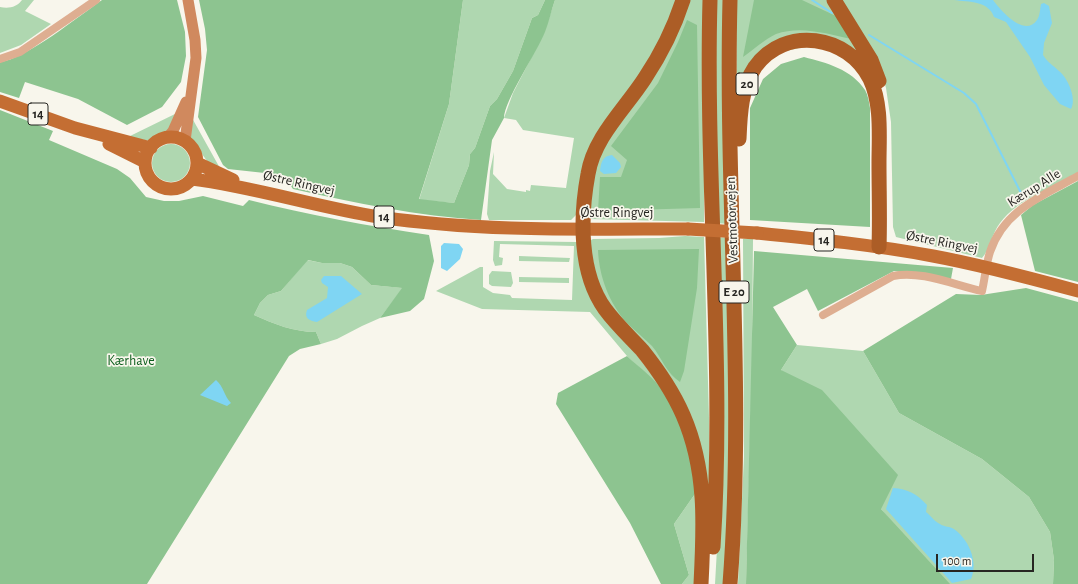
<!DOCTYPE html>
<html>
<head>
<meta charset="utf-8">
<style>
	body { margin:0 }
	#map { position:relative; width:1078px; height:584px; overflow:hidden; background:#f8f6ec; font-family:"Alegreya Sans",sans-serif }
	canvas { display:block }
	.scale { position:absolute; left:936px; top:554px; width:98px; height:18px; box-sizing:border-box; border:2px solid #272622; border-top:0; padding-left:5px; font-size:12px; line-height:14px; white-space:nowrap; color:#272622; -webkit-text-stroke:3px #f8f6ec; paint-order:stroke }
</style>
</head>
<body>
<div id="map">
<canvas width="1078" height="584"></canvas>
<div class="scale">100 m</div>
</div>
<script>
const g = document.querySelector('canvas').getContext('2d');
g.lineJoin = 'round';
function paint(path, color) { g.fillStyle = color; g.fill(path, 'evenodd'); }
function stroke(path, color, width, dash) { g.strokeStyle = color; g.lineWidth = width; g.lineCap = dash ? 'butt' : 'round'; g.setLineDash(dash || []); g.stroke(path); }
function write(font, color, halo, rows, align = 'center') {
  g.font = font + ' "Alegreya Sans",sans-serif'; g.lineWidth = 3.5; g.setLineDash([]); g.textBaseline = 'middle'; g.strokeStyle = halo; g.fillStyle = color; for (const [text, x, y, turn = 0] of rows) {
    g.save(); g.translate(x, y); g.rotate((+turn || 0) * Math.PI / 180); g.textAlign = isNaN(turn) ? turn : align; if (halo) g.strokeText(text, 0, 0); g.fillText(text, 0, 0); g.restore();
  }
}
paint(new Path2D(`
	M22,0H34L25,11L51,24L21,45L0,53V7C9,9 17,7 22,0Z
	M463,0H545L538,15L532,18L513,71L497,99L490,106L475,148L470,154L469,165L454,203L419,200L449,104Z
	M555,0H678L660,44L618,109L578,213L571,220H489L487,214L490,171L494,152L493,174L507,189L526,192V190L530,191L531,185L566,188L574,138L523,130L516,120L504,118L513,93L544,33Z
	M687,0H704V222L589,219L594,163Z
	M714,0H725L728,224L716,223Z
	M736,0H831L875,86L831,40L758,58L737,132Z
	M839,0H1078V175C1051,189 1019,198 1000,223C992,233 990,250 982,258L896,237L893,227L891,122L886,88L880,67Z
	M177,113L167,133L150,141L128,137Z
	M192,118L221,170L210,165L191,139L189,136Z
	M152 163a19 19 0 1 1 38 0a19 19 0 1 1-38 0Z
	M685,236L704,237L709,418V510L694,435L600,296L589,241L593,239L659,238Z
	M716,237L728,238L732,372L727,584H715L718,531Z
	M743,239H753L752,369L746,584H738L744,457Z
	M494,241L577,242L633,350L664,391L627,356L590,312L482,309L436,291L480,267H483V287L493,293L510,295L512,298L572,300L574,246L500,244L499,257L503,258L502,265L495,266L493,260Z
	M519,256L570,258L569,262L519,261Z
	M307,260L322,263H340L352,267L371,285L403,288L380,318L362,326L337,339L321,344L316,332C294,332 274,324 254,315L260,303L268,295L281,291Z
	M492,271L511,272L513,283L511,287L492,286L489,284V275Z
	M519,277L569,278V283L519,282Z
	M797,345L863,351L899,413L982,459L1029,497L1050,532L1054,560L1053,584H942L881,509L781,370Z
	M697,491L696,584H682L689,575L674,524Z`), '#afd7b0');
paint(new Path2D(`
	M102,0H177L185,32L186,56L181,82L162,107L127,125L78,99L25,82L19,98L0,92V62C26,59 79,16 102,0Z
	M199,0H463L449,104L419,199L454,203L469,165L470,154L475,148L490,106L497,99L513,71L532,18L538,15L545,0H555C551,11 549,22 545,32C537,52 504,101 504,118L492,140L481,220C418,216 356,203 293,189L283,175L228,169L223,165L198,117L207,50L205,29Z
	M754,0H802L838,17L852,39C827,34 801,25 776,34C765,39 753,50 743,57Z
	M687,20L697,25L700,208L598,211L600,177H621L627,160L611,146L658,83L678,42Z
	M804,57C827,63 851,69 865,90C868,95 869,102 870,108V227L750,220V108L763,79L781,64Z
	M0,110L53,131L49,140L117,169L130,178L146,197L164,201H179L203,196L243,206L249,200C309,215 368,226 429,235L434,261L424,299L410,311L380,318L402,288L371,285L352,267L340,263H322L308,260L281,291L268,295L260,303L254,315C274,324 294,332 316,332L321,344L300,349L289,356L147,584H0Z
	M1078,181V282L1035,271L1021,215L1033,205Z
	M699,249L697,288L684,371L680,382C666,373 662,358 652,346C644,338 635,331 627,323C609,303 599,276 598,250Z
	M754,251L953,268L951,279L894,271L818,311L807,289L773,307L797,345L781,370L822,390L898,475L881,509L950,584H746Z
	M1026,288L1078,302V584H1053L1054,560L1050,532L1029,497L982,459L899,413L863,351L956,294L981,295Z
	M627,356C639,367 655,379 664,392C684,421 692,457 697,491L674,524L689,575L682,584H661L630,523L556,404L558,393Z`), '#8dc490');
paint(new Path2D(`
	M954,0H993C1001,11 1025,38 1037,20C1040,16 1040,9 1041,4L1044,3L1049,6L1052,23L1044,43L1043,55C1048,63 1053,65 1059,71C1068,78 1077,99 1071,109L1060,104L1044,85L1030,57L1006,22L994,17C989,1 969,2 954,0Z
	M612,155L620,163L621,167L616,173L604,174L600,171C601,163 602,156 612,155Z
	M444,243L459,244L463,249L460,259L447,271L441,268V246Z
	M324,276H341L362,294L317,322C309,321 304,318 307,310L327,298L328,287L322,283L321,280Z
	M216,380C224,387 224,396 231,403L227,406L200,395Z
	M893,488C908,489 917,494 927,505L926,512C931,516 935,522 940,524C944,527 948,526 952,528C968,537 979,562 971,579L952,583L886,509Z`), '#7fd5f3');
stroke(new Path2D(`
	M812,0L832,13
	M869,35L964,93L976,104L1022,195`), '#7fd5f3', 2);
stroke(new Path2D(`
	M0,59L20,52L96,0
	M823,315L893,276C921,270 954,285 982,291C985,278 986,264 990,252C1004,210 1042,196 1078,176`), '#deae91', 8);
stroke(new Path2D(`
	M168,137L173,131L186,102
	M185,141L196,58L195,40L188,0`), '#d0895e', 11);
stroke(new Path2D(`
	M0,101L75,128L151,148
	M145 163a26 26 0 1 1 52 0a26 26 0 1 1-52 0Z
	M109,144L145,162
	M197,163L233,180
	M192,179C255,187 316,207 379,217C481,232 585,229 688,229
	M757,233C816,239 874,245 933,256C982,265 1030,278 1078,291`), '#c46e33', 13);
stroke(new Path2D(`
	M683,0C674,28 661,54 645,78C625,109 594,137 588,174C580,217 579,273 605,309C616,324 630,337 642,350C658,370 673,392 683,415C707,470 704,526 701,584
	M710,0C705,182 725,365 713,547
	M730,0C725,195 745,389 730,584
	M834,0L871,60L879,81
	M739,139C740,115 741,88 755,67C785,25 848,35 870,79C882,104 879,136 879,163C879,191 880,219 879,247`), '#ac5d26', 15);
stroke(new Path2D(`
	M688,229L757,233`), '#c46e33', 13);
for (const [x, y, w] of [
	[747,84,22],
	[38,114,20],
	[384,217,20],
	[824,240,20],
	[734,292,30]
]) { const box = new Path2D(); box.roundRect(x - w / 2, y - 11, w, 22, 3); g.fillStyle = '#f8f6ec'; g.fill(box); stroke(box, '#272622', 1); }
write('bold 13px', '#272622', null, [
	["20",747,84],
	["14",38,114],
	["14",384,217],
	["14",824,240],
	["E 20",734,292]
]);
write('14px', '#272622', '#f8f6ec', [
	["Østre Ringvej",299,183,13],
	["Kærup Alle",1034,188,-32],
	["Østre Ringvej",617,213],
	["Vestmotorvejen",732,220,-92],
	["Østre Ringvej",942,242,11]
]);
write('14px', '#0d5f1e', '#f8f6ec', [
	["Kærhave",131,361]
]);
</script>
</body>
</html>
